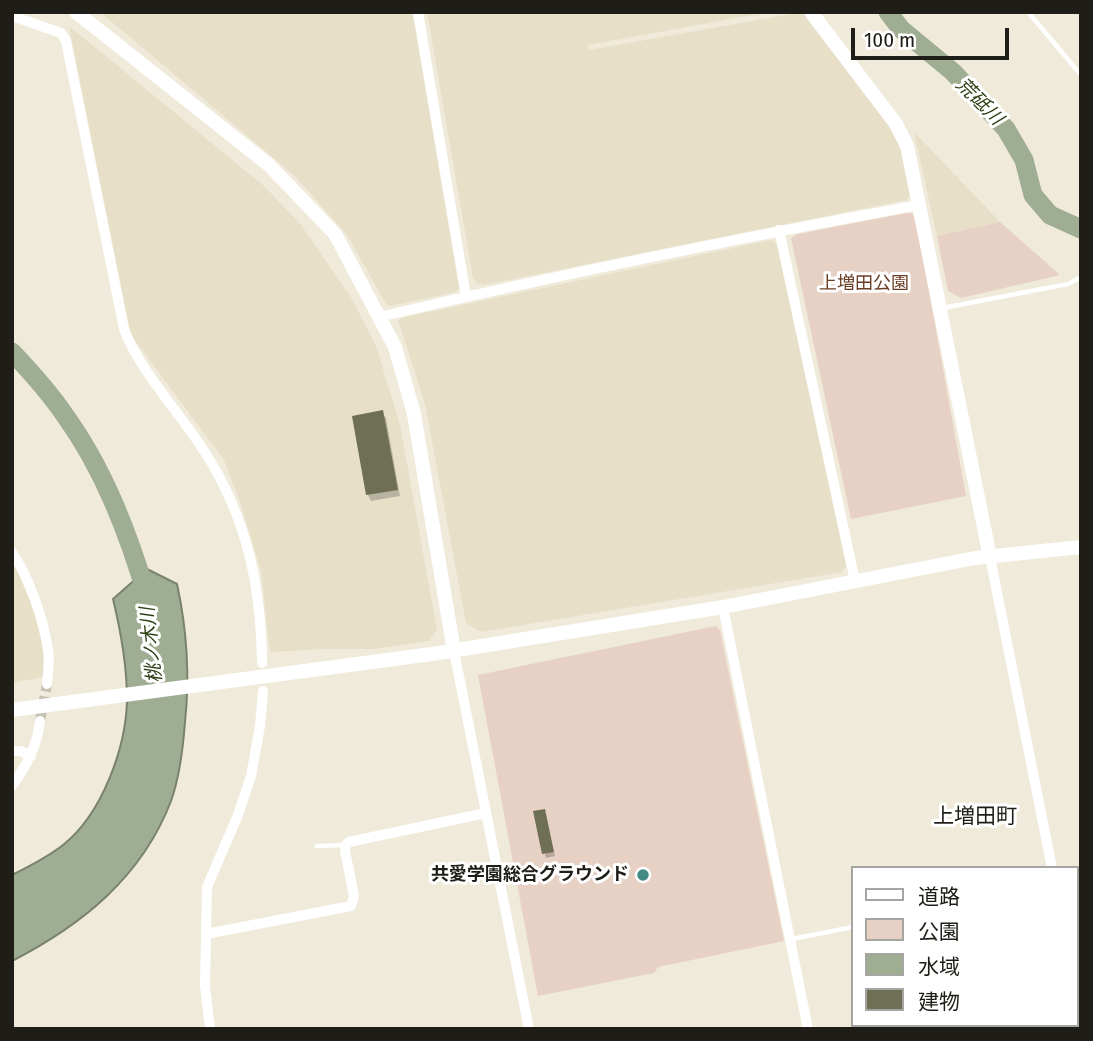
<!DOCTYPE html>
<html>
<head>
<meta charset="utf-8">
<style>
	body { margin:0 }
	#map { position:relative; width:1093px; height:1041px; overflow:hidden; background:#f0eada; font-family:"Fira Sans Condensed","Noto Sans JP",sans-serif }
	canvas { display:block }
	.frame { position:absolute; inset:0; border:14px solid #1f1d17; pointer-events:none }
	.legend { position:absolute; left:851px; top:866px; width:228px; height:161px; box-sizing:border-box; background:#fff; border:2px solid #a5a5a2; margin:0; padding:9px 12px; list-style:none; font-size:21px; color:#1f1d17 }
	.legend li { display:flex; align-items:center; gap:14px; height:35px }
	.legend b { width:35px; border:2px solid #a5a5a2 }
	.scale { position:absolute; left:851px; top:28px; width:158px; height:32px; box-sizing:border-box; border:4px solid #1f1d17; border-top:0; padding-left:9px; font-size:21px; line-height:24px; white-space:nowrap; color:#1f1d17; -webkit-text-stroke:5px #fff; paint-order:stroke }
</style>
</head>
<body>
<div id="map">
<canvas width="1093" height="1041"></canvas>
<div class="frame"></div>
<ul class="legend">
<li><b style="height:9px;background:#fff"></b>道路</li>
<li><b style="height:19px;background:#e7d0c4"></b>公園</li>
<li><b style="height:19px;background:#9fad92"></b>水域</li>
<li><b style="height:19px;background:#6e6f54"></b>建物</li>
</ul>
<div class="scale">100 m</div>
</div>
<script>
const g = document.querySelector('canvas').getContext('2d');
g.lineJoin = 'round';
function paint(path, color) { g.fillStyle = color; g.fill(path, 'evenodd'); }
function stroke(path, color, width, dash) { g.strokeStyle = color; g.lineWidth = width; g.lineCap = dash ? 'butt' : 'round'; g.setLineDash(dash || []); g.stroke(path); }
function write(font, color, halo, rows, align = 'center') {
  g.font = font + ' "Fira Sans Condensed","Noto Sans JP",sans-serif'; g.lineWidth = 6; g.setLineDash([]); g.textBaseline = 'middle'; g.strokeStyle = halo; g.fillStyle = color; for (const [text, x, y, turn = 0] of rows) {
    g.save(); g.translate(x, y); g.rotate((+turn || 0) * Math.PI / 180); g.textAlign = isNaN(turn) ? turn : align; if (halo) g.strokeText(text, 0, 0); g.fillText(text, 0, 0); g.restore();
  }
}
paint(new Path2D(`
	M100,12H412L459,288L455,292L390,306L386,304L347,235L295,176Z
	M427,12H768L588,45L589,50L803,12L891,125L902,147L911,194L906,200L483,285L478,284L473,278Z
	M69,26L264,186L301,225L352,299L376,346L400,425L437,630L429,641L373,649H324L270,652L261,571L240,502L224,460L131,335Z
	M914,132L1000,222L937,236Z
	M771,240L777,244L817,431L846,566L842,572L481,632L466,623L425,404L398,320L405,317Z
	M12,560L33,607L44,649L43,677L12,683Z`), '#e7dfc8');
paint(new Path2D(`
	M907,213H912L916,220L966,496L851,519L791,238L798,234Z
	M1000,222L1059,274L1056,276L961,298L948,291L937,236Z
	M716,626L720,630L784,941L658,967L654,973L538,996L478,675Z`), '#e7d0c4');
const water = new Path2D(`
	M147,569L177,584C187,630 190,675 185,722C183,749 180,776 171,801C142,877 82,925 12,961V875C30,866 48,857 63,845C102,814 126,748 127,700C127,665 121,632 113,599Z`);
paint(water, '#9fad92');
stroke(water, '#79826d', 2);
paint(new Path2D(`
	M382,412L386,418L400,496L371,501L368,495L354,417Z
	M544,811L555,856L546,858L535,813Z`), '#0003');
stroke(new Path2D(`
	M888,12L901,29L953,72L1006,129L1024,160L1033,195L1050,215L1081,229
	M12,352C30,371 49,392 64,414C104,469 129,535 148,600`), '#9fad92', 19);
paint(new Path2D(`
	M383,410L398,490L366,495L352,416Z
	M545,809L554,852L542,854L533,811Z`), '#6e6f54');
stroke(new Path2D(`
	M40,721L47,684`), '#c6c1b3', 10, [10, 5]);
stroke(new Path2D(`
	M1028,12L1081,75
	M943,308L1068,284L1081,277
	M317,846L345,845
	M1077,884L1081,883
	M792,939L853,927`), '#fff', 4.5);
stroke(new Path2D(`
	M418,12L466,296
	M12,16L61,33L66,41L124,329C136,363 173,406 194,436C244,506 261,578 262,663
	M779,230L855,581
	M379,317C558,275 738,238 919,205
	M12,552C29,577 44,621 48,650C50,661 48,673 47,684
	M990,557L1052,868
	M723,607L808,1029
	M454,651L529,1029
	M12,751H21L31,756
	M12,786C27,765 37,746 40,721
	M206,934L351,906L354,896L345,851L346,845L349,842L486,813
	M1077,996L1081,1014
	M210,1029L205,986L207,887L238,815L251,776L260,726L263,691`), '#fff', 10);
stroke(new Path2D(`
	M76,12L269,165L335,234L395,347L414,414L454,651
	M811,12L896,124L907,146L990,557
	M12,710L432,654L723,607L975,558L1081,547`), '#fff', 14);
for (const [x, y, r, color] of [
	[643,875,7,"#428a86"]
]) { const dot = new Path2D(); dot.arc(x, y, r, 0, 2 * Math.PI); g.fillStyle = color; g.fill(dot); stroke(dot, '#fff', 2.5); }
write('18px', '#693e25', '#fff', [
	["上増田公園",864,284]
]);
write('bold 18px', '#1f1d17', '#fff', [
	["共愛学園総合グラウンド",629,875]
], 'right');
write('italic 19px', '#2c3f14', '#fff', [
	["荒砥川",979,102,45],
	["桃ノ木川",152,645,-96]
]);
write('21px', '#1f1d17', '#fff', [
	["上増田町",975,817]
]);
</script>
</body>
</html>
